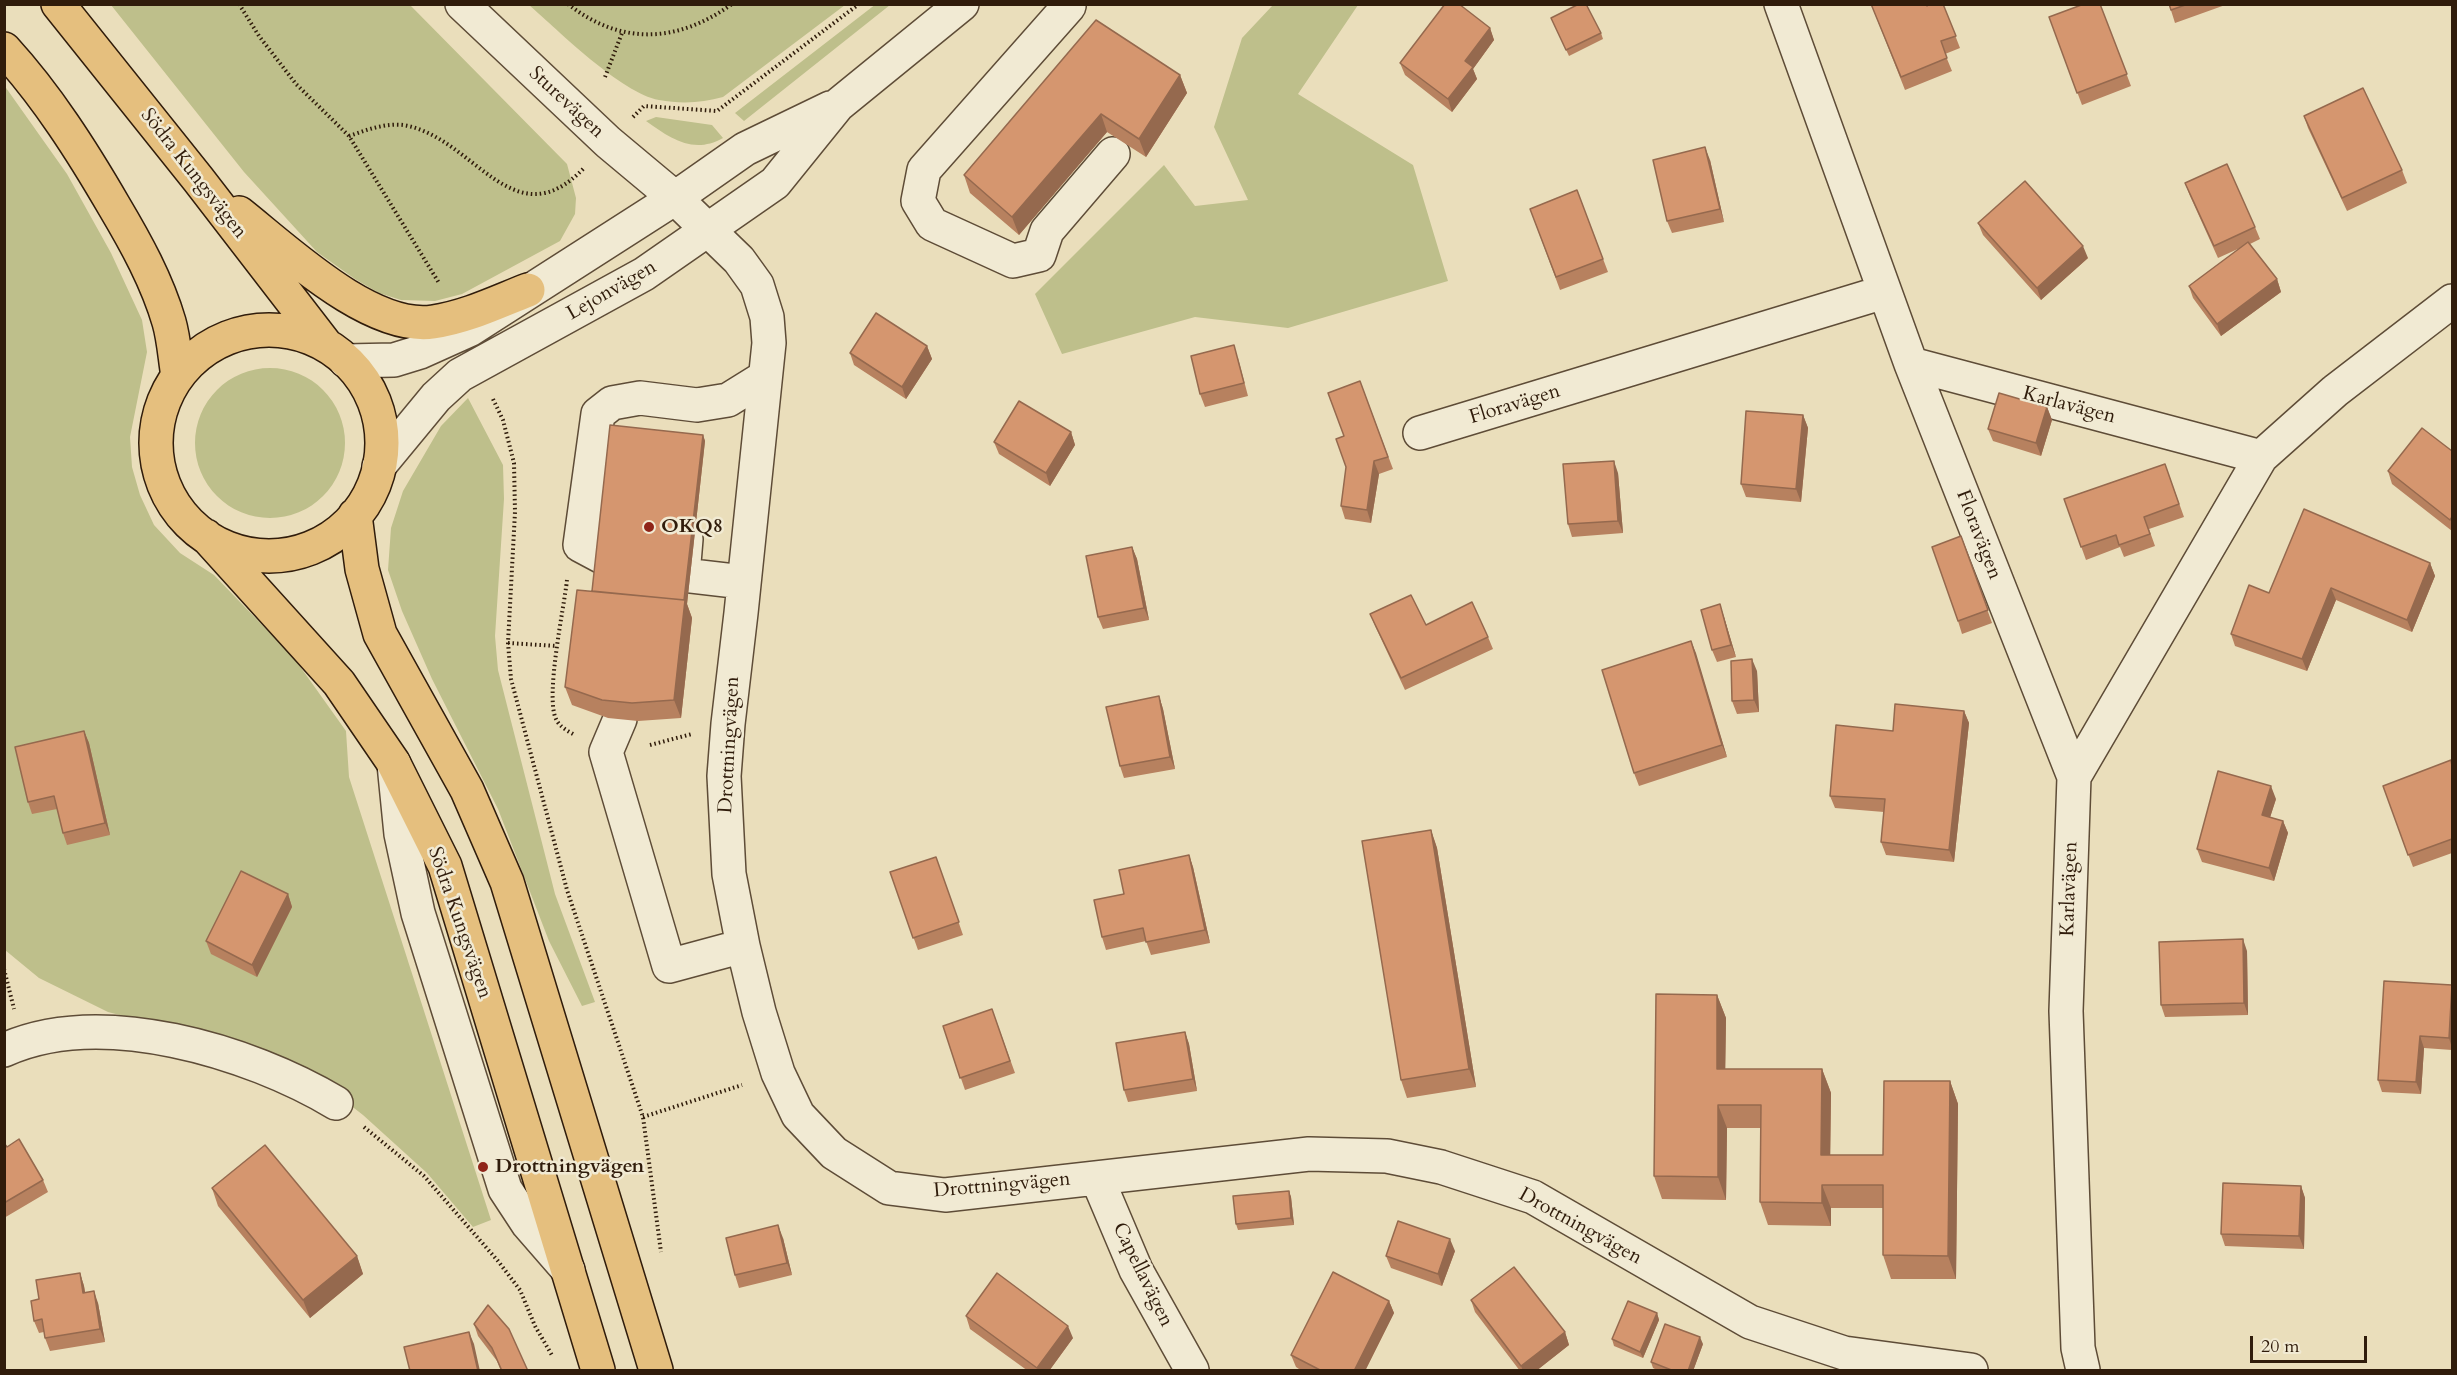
<!DOCTYPE html>
<html>
<head>
<meta charset="utf-8">
<style>
	body { margin:0 }
	#map { position:relative; width:2457px; height:1375px; overflow:hidden; background:#eadebb; font-family:Cardo,serif }
	canvas { display:block }
	.frame { position:absolute; inset:0; border:6px solid #301c0b; pointer-events:none }
	.scale { position:absolute; left:2250px; top:1336px; width:117px; height:27px; box-sizing:border-box; border:3px solid #301c0b; border-top:0; padding-left:8px; font-size:18px; line-height:21px; white-space:nowrap; color:#301c0b; -webkit-text-stroke:4px #f1ead3; paint-order:stroke }
</style>
</head>
<body>
<div id="map">
<canvas width="2457" height="1375"></canvas>
<div class="frame"></div>
<div class="scale">20 m</div>
</div>
<script>
const g = document.querySelector('canvas').getContext('2d');
g.lineJoin = 'round';
function paint(path, color) { g.fillStyle = color; g.fill(path, 'evenodd'); }
function stroke(path, color, width, dash) { g.strokeStyle = color; g.lineWidth = width; g.lineCap = dash ? 'butt' : 'round'; g.setLineDash(dash || []); g.stroke(path); }
function write(font, color, halo, rows, align = 'center') {
  g.font = font + ' Cardo,serif'; g.lineWidth = 5; g.setLineDash([]); g.textBaseline = 'middle'; g.strokeStyle = halo; g.fillStyle = color; for (const [text, x, y, turn = 0] of rows) {
    g.save(); g.translate(x, y); g.rotate((+turn || 0) * Math.PI / 180); g.textAlign = isNaN(turn) ? turn : align; if (halo) g.strokeText(text, 0, 0); g.fillText(text, 0, 0); g.restore();
  }
}
paint(new Path2D(`
	M876,4L890,5L744,121L735,113Z
	M111,5H410L567,164L576,198L575,214L560,241L462,294L435,301L401,300L379,293L355,279L317,252L244,172Z
	M529,5H845L723,97C702,103 681,104 659,100C621,93 559,31 529,5Z
	M1273,5H1358L1298,94L1413,165L1448,281L1288,328L1195,317L1062,354L1035,294L1164,165L1195,206L1248,200L1214,127L1242,38Z
	M4,85L67,174L111,253L142,320L147,352L130,437L132,467L140,495L154,525L180,553L214,575L294,658L346,731L349,777L491,1220L473,1227L427,1173L363,1115L314,1077L211,1038L108,1012L39,978L5,950Z
	M656,117L712,125L723,138C693,155 670,138 646,121Z
	M195 443a75 75 0 1 1 150 0a75 75 0 1 1-150 0Z
	M468,398L503,465L504,499L495,636L498,670L555,894L595,1002L582,1006L549,941L498,809L432,679L402,611L388,570L391,528L403,491L441,426Z`), '#bebf8b');
const minor = new Path2D(`
	M462,4L608,142L675,198L739,260L757,285L767,317L769,343L741,613L728,724L724,776L729,874L743,946L759,1012L778,1073L798,1115L834,1153L889,1188L945,1195L1309,1154L1387,1156L1441,1167L1533,1197L1750,1322L1844,1353L1971,1370
	M1068,4L1069,6L924,170L918,201L932,224L1013,261L1039,255L1047,231L1113,154
	M1781,4L1911,364L2074,777
	M346,361L394,360L420,352L469,330L675,198L745,149L830,108
	M1911,364L2261,457
	M1420,433L1884,292
	M379,466L436,397L460,375L644,274L775,183L838,105L962,4
	M686,539L683,575L743,582
	M637,570L625,569L580,545L598,414L612,403L640,398L697,405L728,400L765,377
	M620,719L606,752L669,966L743,946
	M394,764L401,834L418,913L505,1189L528,1224L568,1270
	M4,1050C101,1006 249,1051 336,1103
	M1097,1178L1136,1270L1192,1370
	M2083,1370L2078,1348L2066,1011L2074,777L2261,457L2335,391L2452,301`);
const major = new Path2D(`
	M58,4L198,179L326,345
	M4,49C47,96 82,151 114,206C136,243 157,281 169,322C174,339 175,359 178,376
	M239,213C286,250 370,331 433,322C467,317 497,302 528,290
	M156 443a113 113 0 1 1 226 0a113 113 0 1 1-226 0Z
	M355,515L362,569L380,634L467,790L507,882L656,1370
	M206,536L339,683L393,762L445,866L598,1370`);
stroke(minor, '#5e4c37', 36);
stroke(major, '#301c0b', 36);
stroke(new Path2D(`
	M239,4L259,36L296,84L349,136L439,283
	M568,4C621,46 678,43 732,4
	M605,77L622,33
	M633,117L644,106L717,111L859,4
	M349,136C366,130 385,123 403,125C474,136 513,242 584,168
	M493,399L503,420L514,463L515,512L508,643L511,679L567,890L643,1117L661,1252
	M567,580C564,608 545,696 556,719C559,726 566,730 573,734
	M508,643L557,646
	M650,745L692,734
	M4,969L14,1009
	M643,1117L742,1085
	M364,1127L424,1176L498,1261L520,1290L535,1326L553,1357`), '#301c0b', 4, [1.5, 3]);
stroke(minor, '#f1ead3', 33);
stroke(major, '#e5bf7e', 33);
paint(new Path2D(`
	M1871,4L1927,6L1943,4L1960,48L1945,54L1952,71L1905,90Z
	M2100,4L2131,86L2082,105L2049,17Z
	M2169,4H2228L2175,23Z
	M1551,18L1601,33L1603,39L1569,56Z
	M1490,28L1494,40L1473,69L1477,79L1452,112L1405,75L1400,63Z
	M1180,75L1187,93L1146,157L1107,132L1019,235L970,193L964,175Z
	M2304,116L2402,170L2407,183L2347,211L2308,128Z
	M1710,160L1724,222L1672,233L1667,221Z
	M2185,183L2255,227L2260,239L2250,244L2277,279L2281,292L2221,336L2193,298L2189,286L2240,248L2218,258L2190,196Z
	M1577,190L1608,272L1560,290L1530,209Z
	M1978,223L2088,258L2041,300L1983,235Z
	M927,346L932,359L906,399L854,365L850,353Z
	M1238,358L1248,396L1205,407L1200,394Z
	M1360,381L1393,469L1379,474L1371,523L1345,519L1341,506L1346,467L1344,436Z
	M2047,407L2052,420L2041,456L1993,441L1988,429Z
	M1803,415L1808,428L1801,502L1746,497L1741,484Z
	M1071,432L1075,445L1050,486L999,454L994,442Z
	M703,435L705,441L687,604L692,618L681,718L638,721L608,718L572,705L565,687L592,591Z
	M2452,451V531L2392,484L2388,471Z
	M2165,464L2184,517L2149,529L2155,546L2124,557L2120,547L2086,560L2064,499Z
	M1618,473L1623,533L1572,537L1568,524Z
	M1961,536L1992,623L1962,634L1958,621Z
	M1132,547L1137,559L1149,620L1103,629L1098,617Z
	M2430,563L2435,576L2412,632L2336,600L2307,671L2235,646L2231,634L2269,593Z
	M1370,614L1488,637L1493,649L1405,690L1375,626Z
	M1724,617L1736,657L1717,662L1712,650Z
	M1691,641L1727,757L1639,786L1634,773Z
	M1757,671L1759,712L1737,714L1732,701Z
	M1159,696L1163,709L1175,769L1124,778L1120,766Z
	M1964,711L1969,723L1954,862L1886,855L1881,842L1884,812L1835,808L1830,796L1893,731Z
	M84,731L89,743L110,835L67,845L63,833L57,809L32,814L28,802Z
	M2452,765V853L2413,867L2383,786Z
	M2276,799L2270,817L2283,821L2288,833L2274,881L2202,862L2197,849Z
	M1431,830L1437,848L1476,1087L1407,1098L1401,1080Z
	M1189,855L1193,867L1210,943L1151,955L1146,941L1106,950L1102,937L1124,894Z
	M936,857L963,935L918,950L890,872Z
	M288,894L292,907L257,977L211,954L206,941Z
	M2247,951L2248,1015L2165,1017L2161,1005Z
	M2452,985V1050L2424,1048L2421,1094L2382,1092L2378,1080Z
	M1717,995L1726,1018L1725,1069H1822L1831,1093L1830,1155H1883L1950,1081L1958,1104L1956,1279H1891L1883,1255V1208H1831V1226L1768,1225L1760,1202L1761,1128H1727L1726,1200L1662,1199L1654,1176Z
	M992,1009L1015,1073L965,1090L943,1026Z
	M1185,1032L1189,1044L1197,1091L1128,1102L1124,1090Z
	M4,1143L7,1147L43,1180L48,1192L4,1218Z
	M2301,1186L2305,1198L2304,1249L2225,1246L2221,1234Z
	M212,1188L357,1256L363,1274L310,1318L218,1206Z
	M1289,1191L1291,1197L1294,1225L1238,1230L1236,1224Z
	M783,1238L792,1275L739,1288L735,1275Z
	M1455,1251L1442,1286L1391,1268L1386,1256Z
	M80,1273L84,1286L85,1292L98,1303L105,1342L50,1351L45,1338L44,1332L39,1333L34,1321L39,1299Z
	M1471,1300L1565,1332L1569,1345L1536,1371H1520L1475,1312Z
	M1389,1301L1394,1313L1365,1371H1302L1296,1367L1291,1355Z
	M1657,1313L1659,1320L1643,1358L1614,1346L1612,1339Z
	M966,1316L1073,1338L1049,1371H1028L970,1329Z
	M474,1324L528,1371H501L497,1361L478,1336Z
	M1703,1344L1693,1371H1659L1653,1368L1651,1362Z`), '#b7815f');
paint(new Path2D(`
	M1490,28L1494,40L1473,69L1477,79L1452,112L1448,99L1465,61Z
	M1180,75L1187,93L1146,157L1139,139Z
	M1101,114L1107,132L1019,235L1012,217Z
	M1705,147L1710,160L1724,222L1720,209Z
	M2083,246L2088,258L2041,300L2037,288Z
	M2277,279L2281,292L2221,336L2217,324Z
	M927,346L932,359L906,399L902,387Z
	M2047,407L2052,420L2041,456L2036,443Z
	M1803,415L1808,428L1801,502L1796,489Z
	M1071,432L1075,445L1050,486L1046,473Z
	M703,435L705,441L687,604L692,618L681,718L674,700L683,612Z
	M1374,461L1379,474L1371,523L1367,510Z
	M1614,461L1618,473L1623,533L1618,521Z
	M1132,547L1137,559L1149,620L1144,608Z
	M2430,563L2435,576L2412,632L2407,620Z
	M2331,588L2336,600L2307,671L2302,659Z
	M1720,604L1724,617L1736,657L1731,645Z
	M1691,641L1696,653L1727,757L1722,745Z
	M1752,659L1757,671L1759,712L1754,700Z
	M1159,696L1163,709L1175,769L1170,757Z
	M1964,711L1969,723L1954,862L1949,850Z
	M84,731L89,743L110,835L105,823Z
	M2271,786L2276,799L2267,827L2262,815Z
	M2283,821L2288,833L2274,881L2269,868Z
	M1431,830L1437,848L1476,1087L1469,1069Z
	M1189,855L1193,867L1210,943L1205,930Z
	M288,894L292,907L257,977L252,965Z
	M2243,939L2247,951L2248,1015L2244,1003Z
	M2452,986V1048L2449,1038Z
	M1717,995L1726,1018L1725,1092L1717,1069Z
	M1185,1032L1189,1044L1197,1091L1193,1079Z
	M2420,1036L2424,1048L2421,1094L2416,1082Z
	M1822,1069L1831,1093L1830,1178L1821,1155Z
	M1950,1081L1958,1104L1956,1279L1948,1256Z
	M1718,1105L1727,1128L1726,1200L1718,1177Z
	M1822,1185L1831,1208V1226L1822,1203Z
	M2301,1186L2305,1198L2304,1249L2299,1236Z
	M1289,1191L1291,1197L1294,1225L1291,1218Z
	M778,1225L783,1238L792,1275L787,1263Z
	M1450,1239L1455,1251L1442,1286L1438,1274Z
	M357,1256L363,1274L310,1318L303,1300Z
	M80,1273L84,1286L87,1305L83,1293Z
	M94,1291L98,1303L105,1342L100,1329Z
	M1389,1301L1394,1313L1365,1371H1354Z
	M1657,1313L1659,1320L1643,1358L1640,1352Z
	M1068,1326L1073,1338L1049,1371H1038L1037,1368Z
	M469,1332L474,1344L480,1371H478Z
	M1565,1332L1569,1345L1536,1371H1523L1521,1366Z
	M1700,1337L1703,1344L1693,1371H1688Z`), '#95694e');
const building = new Path2D(`
	M1445,4H1459L1490,28L1465,61L1473,67L1448,99L1400,63Z
	M1579,4H1586L1601,33L1566,50L1551,18Z
	M1871,4H1927V6L1930,4H1943L1956,36L1941,41L1947,58L1901,77Z
	M2084,4H2100L2127,74L2077,93L2049,17Z
	M2169,4H2188L2171,10Z
	M1096,20L1180,75L1139,139L1101,114L1012,217L964,175Z
	M2363,88L2402,170L2342,198L2304,116Z
	M1705,147L1720,209L1667,221L1653,160Z
	M2227,164L2255,227L2214,246L2185,183Z
	M2025,181L2083,246L2037,288L1978,223Z
	M1577,190L1603,259L1556,277L1530,209Z
	M2248,242L2277,279L2217,324L2189,286Z
	M876,313L927,346L902,387L850,353Z
	M1234,345L1244,383L1200,394L1191,356Z
	M1360,381L1388,457L1374,461L1367,510L1341,506L1346,467L1336,439L1344,436L1328,393Z
	M1999,393L2047,407L2036,443L1988,429Z
	M1019,401L1071,432L1046,473L994,442Z
	M1746,411L1803,415L1796,489L1741,484Z
	M610,425L703,435L684,600L592,591Z
	M2422,428L2452,451V517L2450,520L2388,471Z
	M1614,461L1618,521L1568,524L1563,464Z
	M2165,464L2179,504L2144,517L2150,534L2119,545L2116,535L2081,547L2064,499Z
	M2304,509L2430,563L2407,620L2331,588L2302,659L2231,634L2249,585L2269,593Z
	M1961,536L1988,610L1958,621L1932,547Z
	M1132,547L1144,608L1098,617L1086,556Z
	M577,590L685,600L674,700L632,703L602,700L565,687Z
	M1411,595L1426,625L1472,602L1488,637L1401,678L1370,614Z
	M1720,604L1731,645L1712,650L1701,610Z
	M1691,641L1722,745L1634,773L1602,670Z
	M1752,659L1754,700L1732,701L1731,661Z
	M1159,696L1170,757L1120,766L1106,707Z
	M1895,704L1964,711L1949,850L1881,842L1885,799L1830,796L1836,725L1893,731Z
	M84,731L105,823L63,833L54,796L28,802L15,747Z
	M2451,760L2452,766V839L2408,855L2383,786Z
	M2218,771L2271,786L2262,815L2283,821L2269,868L2197,849Z
	M1431,830L1469,1069L1401,1080L1362,841Z
	M1189,855L1205,930L1146,942L1143,928L1102,937L1094,900L1124,894L1119,870Z
	M936,857L959,922L913,938L890,872Z
	M241,871L288,894L252,965L206,941Z
	M2243,939L2244,1003L2161,1005L2159,942Z
	M2384,981L2452,985L2449,1038L2420,1036L2416,1082L2378,1080Z
	M1656,994L1717,995V1069H1822L1821,1155H1883L1884,1081H1950L1948,1256L1883,1255V1185H1822V1203L1760,1202L1761,1105H1718V1177L1654,1176Z
	M992,1009L1010,1061L960,1078L943,1026Z
	M1185,1032L1193,1079L1124,1090L1116,1043Z
	M19,1139L43,1180L4,1203V1143L7,1147Z
	M265,1145L357,1256L303,1300L212,1188Z
	M2223,1183L2301,1186L2299,1236L2221,1234Z
	M1289,1191L1291,1218L1236,1224L1233,1196Z
	M1398,1221L1450,1239L1438,1274L1386,1256Z
	M778,1225L787,1263L735,1275L726,1238Z
	M1514,1267L1565,1332L1521,1366L1471,1300Z
	M1333,1272L1389,1301L1354,1371H1322L1291,1355Z
	M80,1273L83,1293L94,1291L100,1329L45,1338L42,1319L34,1321L31,1301L39,1299L36,1280Z
	M997,1273L1068,1326L1037,1368L966,1316Z
	M1628,1301L1657,1313L1640,1352L1612,1339Z
	M488,1305L509,1329L528,1371H502L492,1348L474,1324Z
	M1665,1324L1700,1337L1688,1371H1674L1651,1362Z
	M469,1332L478,1371H410L404,1347Z`);
paint(building, '#d5966f');
stroke(building, '#95694e', 1.5);
for (const [x, y, r, color] of [
	[649,527,6,"#8f2418"],
	[483,1167,6,"#8f2418"]
]) { const dot = new Path2D(); dot.arc(x, y, r, 0, 2 * Math.PI); g.fillStyle = color; g.fill(dot); stroke(dot, '#f1ead3', 2); }
write('20px', '#301c0b', '#f1ead3', [
	["Sturevägen",566,103,43],
	["Södra Kungsvägen",193,174,52],
	["Lejonvägen",612,291,-30],
	["Floravägen",1515,405,-17],
	["Karlavägen",2069,406,15],
	["Floravägen",1978,535,69],
	["Drottningvägen",730,745,-87],
	["Karlavägen",2070,889,-88],
	["Södra Kungsvägen",459,923,71],
	["Drottningvägen",1002,1186,-5],
	["Drottningvägen",1580,1227,29],
	["Capellavägen",1142,1275,64]
]);
write('bold 20px', '#301c0b', '#f1ead3', [
	["OKQ8",661,527],
	["Drottningvägen",495,1167]
], 'left');
</script>
</body>
</html>
